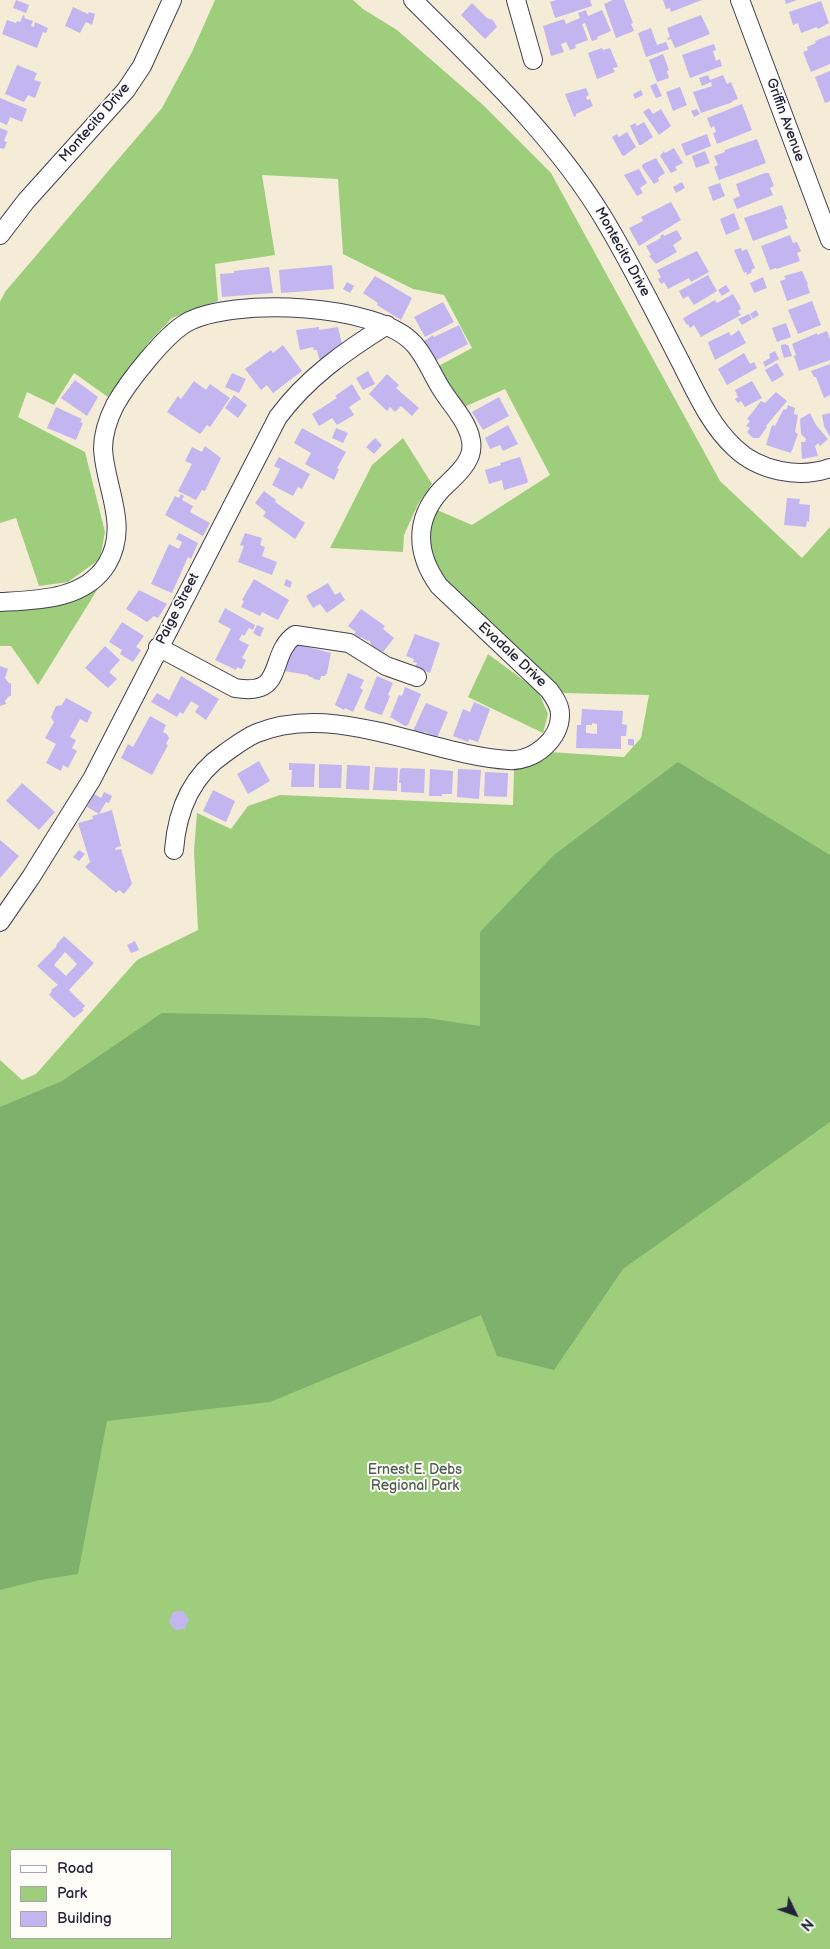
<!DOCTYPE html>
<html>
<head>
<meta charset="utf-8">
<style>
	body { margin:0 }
	#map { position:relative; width:830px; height:1949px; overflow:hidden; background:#f4ecd7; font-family:"Balsamiq Sans",sans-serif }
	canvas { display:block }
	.legend { position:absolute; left:10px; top:1849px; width:162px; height:90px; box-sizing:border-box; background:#fdfcf7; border:1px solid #a5a5ac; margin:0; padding:6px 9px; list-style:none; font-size:15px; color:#22223b }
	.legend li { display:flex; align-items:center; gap:10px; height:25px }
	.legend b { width:25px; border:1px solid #a5a5ac }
	.north { position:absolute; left:770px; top:1889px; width:50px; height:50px; -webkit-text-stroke:4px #fdfcf7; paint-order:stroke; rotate:132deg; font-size:14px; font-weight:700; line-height:20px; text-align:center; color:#22223b }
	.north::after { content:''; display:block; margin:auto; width:18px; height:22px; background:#22223b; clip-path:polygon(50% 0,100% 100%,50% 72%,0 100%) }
</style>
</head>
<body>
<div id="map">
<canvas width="830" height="1949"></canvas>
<ul class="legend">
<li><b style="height:6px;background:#fff"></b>Road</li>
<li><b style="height:14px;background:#9ece7c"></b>Park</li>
<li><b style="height:14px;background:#c3b6f0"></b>Building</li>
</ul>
<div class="north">N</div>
</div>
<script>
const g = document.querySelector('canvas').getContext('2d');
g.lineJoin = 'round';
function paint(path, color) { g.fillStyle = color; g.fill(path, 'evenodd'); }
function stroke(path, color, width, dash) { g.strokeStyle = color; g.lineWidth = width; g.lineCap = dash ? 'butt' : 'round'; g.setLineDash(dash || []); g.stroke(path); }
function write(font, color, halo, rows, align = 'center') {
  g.font = font + ' "Balsamiq Sans",sans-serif'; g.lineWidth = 4; g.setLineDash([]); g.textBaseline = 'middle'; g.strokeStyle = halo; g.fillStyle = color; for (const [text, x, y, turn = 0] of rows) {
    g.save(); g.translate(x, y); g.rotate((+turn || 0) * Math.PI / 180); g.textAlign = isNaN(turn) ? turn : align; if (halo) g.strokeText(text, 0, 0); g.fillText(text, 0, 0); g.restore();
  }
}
paint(new Path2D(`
	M215,0H353L363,9L397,30L482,104L551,173L720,481L802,558L830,527V1949H0V1060L22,1080L36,1074L137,960L198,930L194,851L197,813L231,829L248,806L280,795L513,805L514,769L550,752L624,757L641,738L649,695L564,693L533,669L429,564L425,539L437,510L472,525L550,475L505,389L464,407L433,369L472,348L444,295L413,289L343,254L338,179L262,175L275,255L215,264L218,301L172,318L149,342L108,397L74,373L54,405L27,392L18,417L85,452L105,532L100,559L68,582L39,586L16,518L0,523V302L5,292L162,108L192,52ZM11,1850H171V1938H11Z
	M403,438L432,484L418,504L404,535L403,552L330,548L372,465Z
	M99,587L38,685L11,646H0V608L57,603Z
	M488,654L538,691L548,714L543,733L468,697Z`), '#9ece7c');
paint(new Path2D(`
	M678,762L830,855V1122L623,1269L554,1370L497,1356L481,1315L270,1402L107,1421L78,1574L40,1580L0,1590V1107L62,1081L162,1013L427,1018L480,1026V932L554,855Z`), '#7eb16c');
paint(new Path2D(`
	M16,0L29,5L26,13L13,8Z
	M556,0H590L592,6L555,18L550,2Z
	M613,0H624L633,23L631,24L634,31L616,38L604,4Z
	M663,0H702L671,12L670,8L666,9Z
	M785,0H797L786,4Z
	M821,1L829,23L818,29L817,27L801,33L798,23L793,25L789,12Z
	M472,3L487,18L493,20L497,27L485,39L461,15Z
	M73,7L88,14L89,12L95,14L92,25L86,22L80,33L65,26Z
	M586,10L588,16L602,10L611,31L597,37L598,39L592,41L585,23L582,24L588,40L575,45L576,48L570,50L566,42L561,44L564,52L551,56L543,26L564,19L566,24L580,18L578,13Z
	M23,15L25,16L24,18L33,21L31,26L34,27L35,22L48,28L46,33L43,32L37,48L2,34L7,20L16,23L17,21L20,22Z
	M701,15L710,34L675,48L671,39L668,40L667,38L670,37L667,28Z
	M651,28L657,45L666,42L669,49L646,57L638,33Z
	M830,35V64L811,72L803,52L808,50L807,47L816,43L815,41Z
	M714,44L716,50L713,51L716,61L720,59L722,66L690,78L682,55Z
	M602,48L603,50L610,48L618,67L613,68L615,72L597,79L588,53Z
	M663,54L669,70L667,71L669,78L657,82L649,60Z
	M17,65L37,73L34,80L41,82L35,98L28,95L24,102L5,94Z
	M830,71V101L825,103L815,77Z
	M708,75L710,80L723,75L727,84L731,82L738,99L732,101L733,102L701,113L693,92L712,86L711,82L702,86L699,78Z
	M656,83L662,96L656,98L650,86Z
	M680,87L687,105L673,111L666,92Z
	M586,88L589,95L586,97L587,100L590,99L593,106L576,114V116L574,117L565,94Z
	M641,90L643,95L635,99L633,94Z
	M0,98L27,109L22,122L10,117L7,125L0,122Z
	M742,104L752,130L717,144L713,133L716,132L714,126L711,128L707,118Z
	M649,108L653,114L661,109L671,126L659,135L643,112Z
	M697,109L700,114L694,117L691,111Z
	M644,122L653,137L641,145H639L630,126L635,123L637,126Z
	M0,128L8,131L4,141L7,142L4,149L0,148Z
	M627,132L636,147L624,156L622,155L612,137L617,134L619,137Z
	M707,134L711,146L686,156L681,144Z
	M757,139L766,163L719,180L714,167L718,165L714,156L725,152V150Z
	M674,148L683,163L675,167L677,170L671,173L660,156L664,151L665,153Z
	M705,151L710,163L696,168L692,156Z
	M656,158L665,173L658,178L659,181L654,184L642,167L643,164Z
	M639,169L647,183L640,188L643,193L637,196L624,175Z
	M765,173H769L774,186L770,188L773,195L737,209L733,199L740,196L736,184Z
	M682,182L685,188L676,193L673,187Z
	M720,183L725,196L713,201L708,187Z
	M671,202L681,220L639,246L629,228L643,221L641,217Z
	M782,205L787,219L785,220L788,228L753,241L744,218Z
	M734,213L740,229L726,235L720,219Z
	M677,230L682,239L673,245L677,252L656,264L649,256L651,255L646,246L661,238L660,236L663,234L664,236Z
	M790,235L793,243L797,242L801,251L797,253L800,261L777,269L776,268L770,270L761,246Z
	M741,248L742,251L747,249L755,268L751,270L752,272L747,275L746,272L744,273L734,250Z
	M697,251L709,272L691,282L689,278L668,289L664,282L661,284L658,279L661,277L657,270Z
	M332,265L334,289L281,293L279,270Z
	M269,267L273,293L222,297L220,274L234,273V271Z
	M802,271L808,284H807L810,293L787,301L780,281L786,279L784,276Z
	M708,275L717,291L694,305L688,296L683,299L679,291Z
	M375,276L412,298L401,320L377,305L378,303L363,293Z
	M763,277L767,288L754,293L750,283Z
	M347,282L354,286L350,293L343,289Z
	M726,285L730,291L722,296L718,290Z
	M733,294L740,306L741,309L738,311L741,315L701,337L694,325L690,328L688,324L687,325L683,319L685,317L715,300L717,303Z
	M812,301L821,325L798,334L788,310Z
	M443,302L454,322L425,337L414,317Z
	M756,310L759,315L753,319L750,314Z
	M749,314L752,319L742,325L738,319Z
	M786,323L791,337L777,342L772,328Z
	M459,325L468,344L431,363L421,343L433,335L434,337Z
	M319,327V330L338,327L343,349L330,357L319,359L317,350H314L313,347L300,350L296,330Z
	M739,330L746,343L715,360L708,343L710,341L729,332L731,336Z
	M827,331L830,339V360L799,371L794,356L796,355L792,344L817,333V335Z
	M786,344V345H788L792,356L784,358L781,348V345Z
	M283,345L302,371L273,393L267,385L261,390L245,369L271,350L273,353Z
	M775,351L779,359L765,367L763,362L770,358L769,354Z
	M744,353L750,364L754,362L757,368L727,385L718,369Z
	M777,363L784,375L772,382L765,370Z
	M830,364V395L824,398L816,377H814L811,371Z
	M368,371L375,384L363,390L356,378Z
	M232,373L246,379L239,393L225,387Z
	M387,374L399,385L396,388L419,408L412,416L401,406L395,412L390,407L387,411L369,394Z
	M75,380L98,397L87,416L61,398Z
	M194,381L206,390L210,384L230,398L210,427L207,425L200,434L167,412L178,396L181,399Z
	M752,381L762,398L745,407L741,401L738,403L735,399L738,397L735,390Z
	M352,384L361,399L349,407L354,415L337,425L332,418L319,426L312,414L337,398L335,396Z
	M776,392L787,401L766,426L767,427L759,438H753L747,432L750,428L746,426L750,421L747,419L761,401L765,403Z
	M234,395L247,405L238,418L225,408Z
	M499,397L509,416L483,430L472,412Z
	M788,405L795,408L794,414L798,415L795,432L798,434L791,453L766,445L772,425L775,426L783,410L787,409Z
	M56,407L82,419L80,422L83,423L76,440L47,428Z
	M810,413L816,425L828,439L820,446L818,443L815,446L818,456L802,459L801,442H805L806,439L801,434L800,419Z
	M830,413V437L824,426L822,415Z
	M508,425L518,444L503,451L500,445L490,449L485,438Z
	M302,428L346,452L337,468L339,469L334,480L305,464L311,453L294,443Z
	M336,428L348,433L343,443L332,438Z
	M375,438L382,445L374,454L366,447Z
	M205,446L221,458L205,491L202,490L196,500L178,491L192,464L185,461L192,447L202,452Z
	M279,457L310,474L302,489L298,487L293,496L272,485L280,469L274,466Z
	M520,457L528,481L527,483L504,490L502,480L489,484L485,470L501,465L500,463Z
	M264,491L276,500L275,502L305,523L295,539L263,516L266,512L255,503Z
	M181,494L184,496L182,500L193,506L190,512L210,523L203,536L165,515L175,496L179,498Z
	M787,498L800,499L799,504L810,505L809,522L807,521L806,527L784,525Z
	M179,533L198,543L191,559L188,557L172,593L151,584L169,544L179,549L182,542L176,539Z
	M245,533L262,538L260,545L265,547L262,556L277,562L272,575L238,562L244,546L240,545Z
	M254,579L289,600L278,620L262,612L260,616L241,607L244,601L242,600Z
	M286,579L292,582L290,588L284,585Z
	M328,583L335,595L340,592L345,600L327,613L320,604L313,608L306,596Z
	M139,590L167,604L158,618L154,616L147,622L126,609Z
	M225,608L255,625L253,630L249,628L244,636L242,634L239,640L249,645L242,658L246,660L242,669L237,667L236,670L215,660L231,629L218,622Z
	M361,609L385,626L383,629L394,638L383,652L372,646L369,640L368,641L361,637L360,638L354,634L356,632L348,626Z
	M122,622L144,636L136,647L141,650L133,662L120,654L122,650L109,642Z
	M257,625L264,628L260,637L253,633Z
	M415,634L440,643L430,673L415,667L417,663L413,662L414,659L406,656Z
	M292,643L331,653L327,673L325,676H321L320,680L313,679L314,678L308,676V675L284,671Z
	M105,646L120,660L110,671V673L117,679L108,688L85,668Z
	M0,666L8,669L5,678L9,683H11V696H9L5,701L6,704L0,706Z
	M348,673L364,680L360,688L363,690L353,712L345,708L344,710L335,705Z
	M181,676L219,699L206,720L195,712L199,706L191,701L183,714L180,712L177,717L151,702L157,693L169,700Z
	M377,676L393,683L388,695L390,696L382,715L366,710V709L364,708Z
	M405,687L421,694L408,725L405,726L390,717L399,695L402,696Z
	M66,698L92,712L87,723L80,719L70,737L76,740L72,748L77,751L68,768L63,765L61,771L46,763L56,744L45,738L54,722L51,717L56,706L62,705Z
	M474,702L490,709L478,742L469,739L468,742L453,736L463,709L470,712Z
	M426,703L448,712L437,738L424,732L422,737L412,733Z
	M582,709L623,711L622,724L627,725L626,736H621V749L576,748L577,725H581ZM592,723L597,724V734L586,733V725H592Z
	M150,716L166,725L163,732L167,734L169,738L166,744L168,745L152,775L121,758L128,744L133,747Z
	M628,739H634V746L628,745Z
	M259,761L270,781L248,794L237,774Z
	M289,763L315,764L314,787H291L292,770H289Z
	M319,764L342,765L341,788H319Z
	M347,765L370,766L369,790L346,789Z
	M375,767L398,768L397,791L373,790Z
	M402,768L425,769L424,793L401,792V783H399L400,769Z
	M430,769L453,771L452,794H442V796H429Z
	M458,769L481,770L479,799L457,797Z
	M485,772L508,773L507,797L484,796Z
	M22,783L55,812L39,830L6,801Z
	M213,790L235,801L226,822L203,811Z
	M104,792L112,796L109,803L106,802L99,814L112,810L121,846L115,848L116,850L121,849L132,884L124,894L119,890L116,893L85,867L90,862L78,823L93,819L92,816L99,814L87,807L94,794L101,798Z
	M0,840L19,856L0,878Z
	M79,850L85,854L79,861L73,857Z
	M64,936L94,963L69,990L85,1006L82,1009L84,1010L74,1018L49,995L52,991L51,990L58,985L37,966L57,946L56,945ZM65,952L77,964L66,976L54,965Z
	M135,941L139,950L131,953L127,945Z
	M183,1611L189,1619L185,1629L175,1630L169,1622L173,1612Z`), '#c3b6f0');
const minor = new Path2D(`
	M413,0C481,68 554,136 604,219C631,264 655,312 679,359C695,390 709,424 735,448C759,471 799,479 830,468
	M516,0L533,60
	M740,0L830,240
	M0,235L26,201L126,90L142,66L172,0
	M0,602C37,600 85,600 107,564C130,526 105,488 103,449C103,433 108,419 115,405C128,382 164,336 186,323C231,297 378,303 414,344C426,357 432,375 442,390C450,403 461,414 467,428C471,436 473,447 470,455C465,469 451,480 441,490C414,520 416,554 439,586L549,690C554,697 560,705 560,714C561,739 533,762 509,760C429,755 336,701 257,733C245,738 235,746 225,753C191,776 177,811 174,850
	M158,647L235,688C287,697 267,655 295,635L349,643L386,666L417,677
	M0,922L31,877L92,779L278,417C307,378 345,351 387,325`);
stroke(minor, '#424052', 20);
stroke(minor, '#fff', 18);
write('14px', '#22223b', '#fdfcf7', [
	["Griffin Avenue",785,120,70],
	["Montecito Drive",95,123,-49],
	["Montecito Drive",622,252,61],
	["Paige Street",178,609,-63],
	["Evadale Drive",512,655,43]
]);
write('14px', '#4d5e52', '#fdfcf7', [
	["Ernest E. Debs",415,1470],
	["Regional Park",415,1486]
]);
</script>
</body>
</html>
